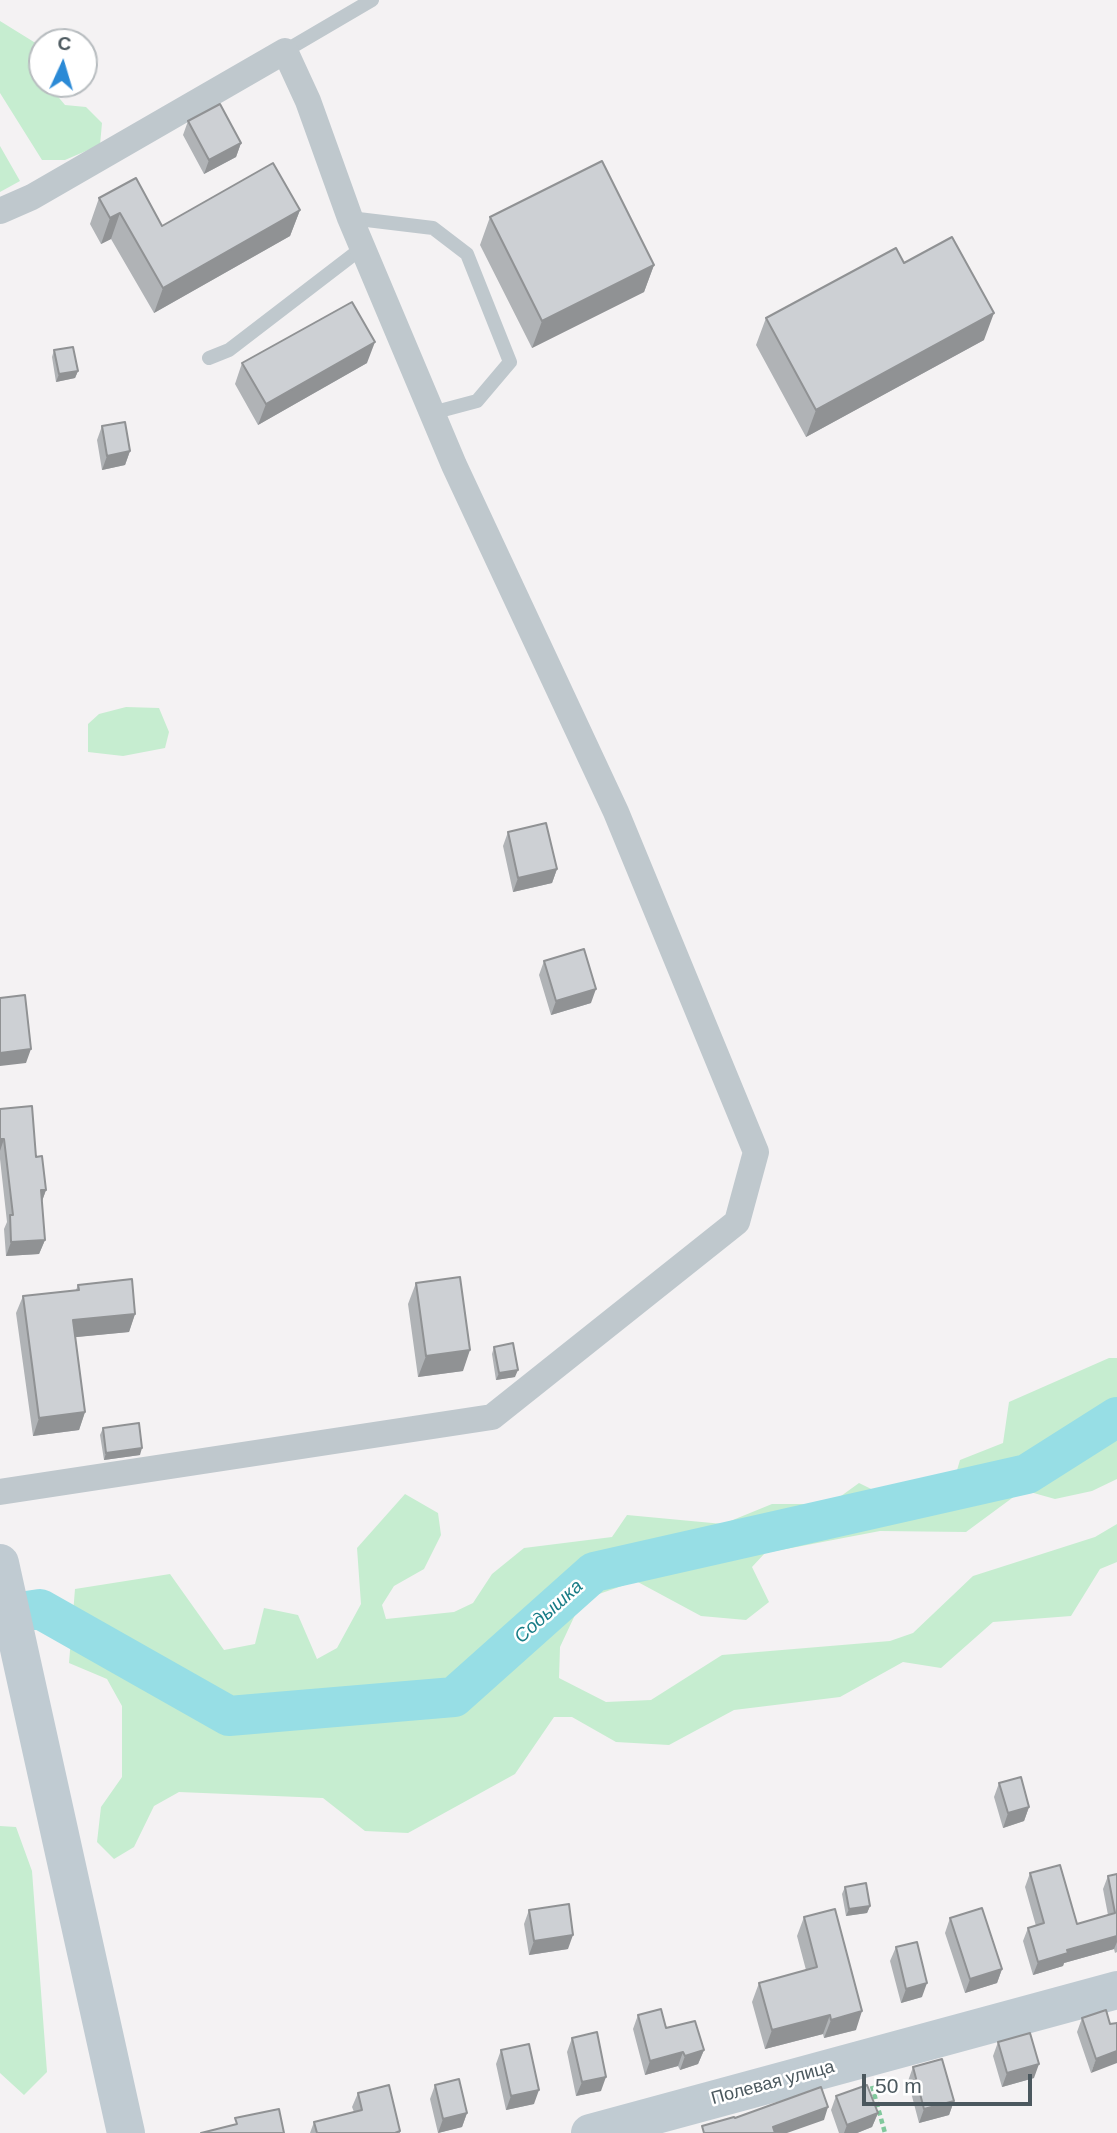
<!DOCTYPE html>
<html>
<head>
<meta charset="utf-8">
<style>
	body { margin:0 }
	#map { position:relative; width:1117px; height:2133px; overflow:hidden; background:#f4f2f3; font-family:Helvetica,sans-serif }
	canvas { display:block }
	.north { position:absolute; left:28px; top:28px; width:70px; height:70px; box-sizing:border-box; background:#fff; border:2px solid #b7bcbf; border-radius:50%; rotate:4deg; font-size:19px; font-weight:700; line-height:28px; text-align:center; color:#4b585e }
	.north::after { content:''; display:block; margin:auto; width:24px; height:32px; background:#2b8ad6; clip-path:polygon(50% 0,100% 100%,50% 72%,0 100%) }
	.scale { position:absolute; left:862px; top:2074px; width:170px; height:32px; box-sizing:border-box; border:4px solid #4b585e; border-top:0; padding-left:9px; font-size:21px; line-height:24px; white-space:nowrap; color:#4b585e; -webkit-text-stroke:5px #fff; paint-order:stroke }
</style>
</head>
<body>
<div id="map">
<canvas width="1117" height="2133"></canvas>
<div class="north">С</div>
<div class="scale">50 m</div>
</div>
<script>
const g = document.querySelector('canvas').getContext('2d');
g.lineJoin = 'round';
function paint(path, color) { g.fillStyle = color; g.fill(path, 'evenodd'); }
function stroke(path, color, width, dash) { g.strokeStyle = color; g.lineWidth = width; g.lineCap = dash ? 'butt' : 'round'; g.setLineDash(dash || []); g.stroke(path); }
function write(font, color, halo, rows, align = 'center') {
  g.font = font + ' Helvetica,sans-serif'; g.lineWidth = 5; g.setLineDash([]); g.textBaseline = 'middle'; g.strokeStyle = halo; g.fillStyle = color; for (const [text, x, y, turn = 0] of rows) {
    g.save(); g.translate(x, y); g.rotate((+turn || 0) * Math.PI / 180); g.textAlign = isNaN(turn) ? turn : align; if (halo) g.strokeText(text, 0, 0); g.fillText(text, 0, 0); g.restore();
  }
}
paint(new Path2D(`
	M0,21L42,47V84H57L55,93L65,105L86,107L102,123L100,145L65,160H42L0,93Z
	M0,146L20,181L0,192Z
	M126,707L159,708L169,732L165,748L123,756L88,752V724L99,714Z
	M1109,1358H1117V1479L1092,1491L1055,1499L1023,1490L966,1532L880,1531L765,1553L752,1567L769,1602L746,1620L701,1616L636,1581L582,1600L560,1647L559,1678L606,1702L651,1700L722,1655L890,1641L913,1633L973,1576L1095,1537L1117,1524V1562L1100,1569L1071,1616L993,1622L941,1668L903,1662L840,1697L734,1710L669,1745L616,1742L572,1717H554L515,1774L408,1833L365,1831L323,1798L179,1792L154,1806L134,1847L114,1859L97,1842L101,1807L122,1777V1706L107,1679L69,1663L75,1589L170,1574L224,1650L255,1644L264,1608L298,1615L317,1659L337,1648L361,1604L357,1548L405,1494L438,1513L441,1535L424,1569L394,1586L382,1605L386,1619L454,1612L473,1603L492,1574L524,1548L612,1537L627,1515L723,1524L772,1504H830L859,1483L920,1513L953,1484L960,1460L1003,1443L1009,1402Z
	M0,1826L16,1827L32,1871L47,2072L24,2095L0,2073Z`), '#c6edd0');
stroke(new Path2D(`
	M0,1615L40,1609L229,1716L454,1697L594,1572L1027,1474L1117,1417`), '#97dee5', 40);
stroke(new Path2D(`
	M872,2086L885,2133`), '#81c89c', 4.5, [5, 3.5]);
stroke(new Path2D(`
	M285,51L372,0
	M350,218L433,228L467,254L510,362L477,401L432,413
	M209,358L229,350L362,248`), '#bfc8cd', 14);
stroke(new Path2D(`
	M0,211L32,197L285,51L308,101L350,218L454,465L616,812L756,1152L737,1222L492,1417L0,1492`), '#bfc8cd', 26);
stroke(new Path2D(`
	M0,1563L126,2133
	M590,2133L1117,1990`), '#c0cbd2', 38);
paint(new Path2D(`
	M188,121L241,143L236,157L204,174L183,135Z
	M99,198L162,226L300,210L290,236L154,313L111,239L101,244L90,224Z
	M490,217L654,265L644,292L532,348L480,245Z
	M904,263L984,340L806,437L756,345L766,318Z
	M54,350L78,371L75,378L56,382L52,357Z
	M242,363H367L258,425L235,384Z
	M102,426L130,451L125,465L102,470L97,440Z
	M508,832L557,869L552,883L513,892L503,846Z
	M544,961L591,1003L551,1015L539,975Z
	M0,1109L46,1190L42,1201L45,1240L39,1254L6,1256L4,1229L7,1222L0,1159Z
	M416,1283L463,1371L418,1377L408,1304Z
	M78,1285L135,1314L129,1332L75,1337L85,1412L79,1430L33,1436L16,1313L23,1296L76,1290Z
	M494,1347L515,1377L496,1380L492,1354Z
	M103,1428L140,1455L104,1460L100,1435Z
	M999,1783L1029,1807L1024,1821L1003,1828L994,1797Z
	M1030,1873L1077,1924L1108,1915L1103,1889L1108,1876L1117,1874V1952L1115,1953L1114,1949L1064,1963L1063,1966L1033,1975L1023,1941L1028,1928L1036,1926L1025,1887Z
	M845,1887L870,1906L867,1913L846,1916L842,1894Z
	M529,1910L568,1949L529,1955L524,1924Z
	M804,1917L856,2030L824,2038L823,2034L765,2049L752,2002L759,1983L806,1970L797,1936Z
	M950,1918L1002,1969L997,1983L965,1993L945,1933Z
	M896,1947L922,1997L901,2003L890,1961Z
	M638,2015L666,2028L704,2050L698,2064L680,2070L678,2066L645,2075L633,2029Z
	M1082,2018L1110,2024L1091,2073L1077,2032Z
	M572,2038L601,2091L576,2096L567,2052Z
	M998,2042L1034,2078L1002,2087L993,2056Z
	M501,2050L534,2104L506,2110L496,2064Z
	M913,2067L954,2101L949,2115L919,2123L908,2081Z
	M435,2085L467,2113L462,2127L438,2133L430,2099Z
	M358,2093L400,2131V2133H310L314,2122L354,2112L352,2107Z
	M836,2096L878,2113L872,2127L857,2133H839L831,2110Z`), '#b0b3b6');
paint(new Path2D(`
	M241,143L236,157L204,174L209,160Z
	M300,210L290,236L154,313L163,288Z
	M120,213L111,239L101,244L110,218Z
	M654,265L644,292L532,348L542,321Z
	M994,313L984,340L806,437L816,410Z
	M375,342L367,363L258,425L266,404Z
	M78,371L75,378L56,382L59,374Z
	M130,451L125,465L102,470L107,456Z
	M557,869L552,883L513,892L518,878Z
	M596,989L591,1003L551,1015L556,1001Z
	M31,1049L26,1063L0,1066V1053Z
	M0,1139H4L0,1151Z
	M41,1190H46L41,1204Z
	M45,1240L39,1254L6,1256L11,1242Z
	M135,1314L129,1332L67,1338L73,1320Z
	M470,1350L463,1371L418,1377L426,1356Z
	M518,1370L515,1377L496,1380L499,1373Z
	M85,1412L79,1430L33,1436L39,1418Z
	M142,1448L140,1455L104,1460L106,1453Z
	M1029,1807L1024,1821L1003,1828L1008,1813Z
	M870,1906L867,1913L846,1916L849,1909Z
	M573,1935L568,1949L529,1955L534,1941Z
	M1117,1936V1942L1114,1949L1064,1963L1063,1966L1033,1975L1038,1962L1067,1950Z
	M1002,1969L997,1983L965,1993L970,1979Z
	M927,1983L922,1997L901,2003L906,1989Z
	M862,2011L856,2030L824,2038L831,2020Z
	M830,2015L823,2034L765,2049L772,2030Z
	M704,2050L698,2064L680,2070L685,2056Z
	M1117,2051V2063L1091,2073L1096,2059Z
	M683,2052L678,2066L645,2075L650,2061Z
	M1039,2064L1034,2078L1002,2087L1007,2073Z
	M606,2077L601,2091L576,2096L582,2082Z
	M539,2090L534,2104L506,2110L511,2096Z
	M954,2101L949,2115L919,2123L924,2109Z
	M828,2107L824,2120L787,2133H771L773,2127Z
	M467,2113L462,2127L438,2133L443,2119Z
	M878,2113L872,2127L857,2133H844L847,2125Z`), '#909294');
const building = new Path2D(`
	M220,104L241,143L209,160L188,121Z
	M602,161L654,265L542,321L490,217Z
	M273,163L300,210L163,288L120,213L110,218L99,198L136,178L162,226Z
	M952,237L994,313L816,410L766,318L896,248L904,263Z
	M352,302L375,342L266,404L242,363Z
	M73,347L78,371L59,374L54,350Z
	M125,422L130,451L107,456L102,426Z
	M546,823L557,869L518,878L508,832Z
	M584,949L596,989L556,1001L544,961Z
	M25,995L31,1049L0,1053V998Z
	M32,1106L36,1157L42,1156L46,1190H41L45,1240L11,1242L10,1215H13L4,1139H0V1109Z
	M460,1277L470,1350L426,1356L416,1283Z
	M132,1279L135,1314L73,1320L85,1412L39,1418L23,1296L79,1290L78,1285Z
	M513,1343L518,1370L499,1373L494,1347Z
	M139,1423L142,1448L106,1453L103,1428Z
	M1021,1777L1029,1807L1008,1813L999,1783Z
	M1060,1865L1077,1924L1115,1913L1108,1876L1117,1874V1936L1067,1950L1068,1953L1038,1962L1028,1928L1044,1923L1030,1873Z
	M866,1883L870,1906L849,1909L845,1887Z
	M569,1904L573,1935L534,1941L529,1910Z
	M982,1908L1002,1969L970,1979L950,1918Z
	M835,1909L862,2011L831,2020L830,2015L772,2030L759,1983L817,1967L804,1917Z
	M917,1942L927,1983L906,1989L896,1947Z
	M661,2009L666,2028L695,2021L704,2050L685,2056L683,2052L650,2061L638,2015Z
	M1106,2010L1110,2024L1117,2023V2051L1096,2059L1082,2018Z
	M597,2032L606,2077L582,2082L572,2038Z
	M1030,2033L1039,2064L1007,2073L998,2042Z
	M529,2044L539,2090L511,2096L501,2050Z
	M942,2059L954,2101L924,2109L913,2067Z
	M459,2079L467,2113L443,2119L435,2085Z
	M389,2085L400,2131L395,2133H317L314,2122L362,2110L358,2093Z
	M867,2085L878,2113L847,2125L836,2096Z
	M821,2087L828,2107L773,2127L775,2133H704L702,2126L734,2117L735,2118Z
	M279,2109L284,2133H201L237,2124L235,2118Z`);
paint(building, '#cdd0d4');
stroke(building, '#909294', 2);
write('18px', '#4b585e', '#fff', [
	["Полевая улица",773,2083,-15]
]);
write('italic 19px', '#187c86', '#fff', [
	["Содышка",549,1612,-42]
]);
</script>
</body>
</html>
